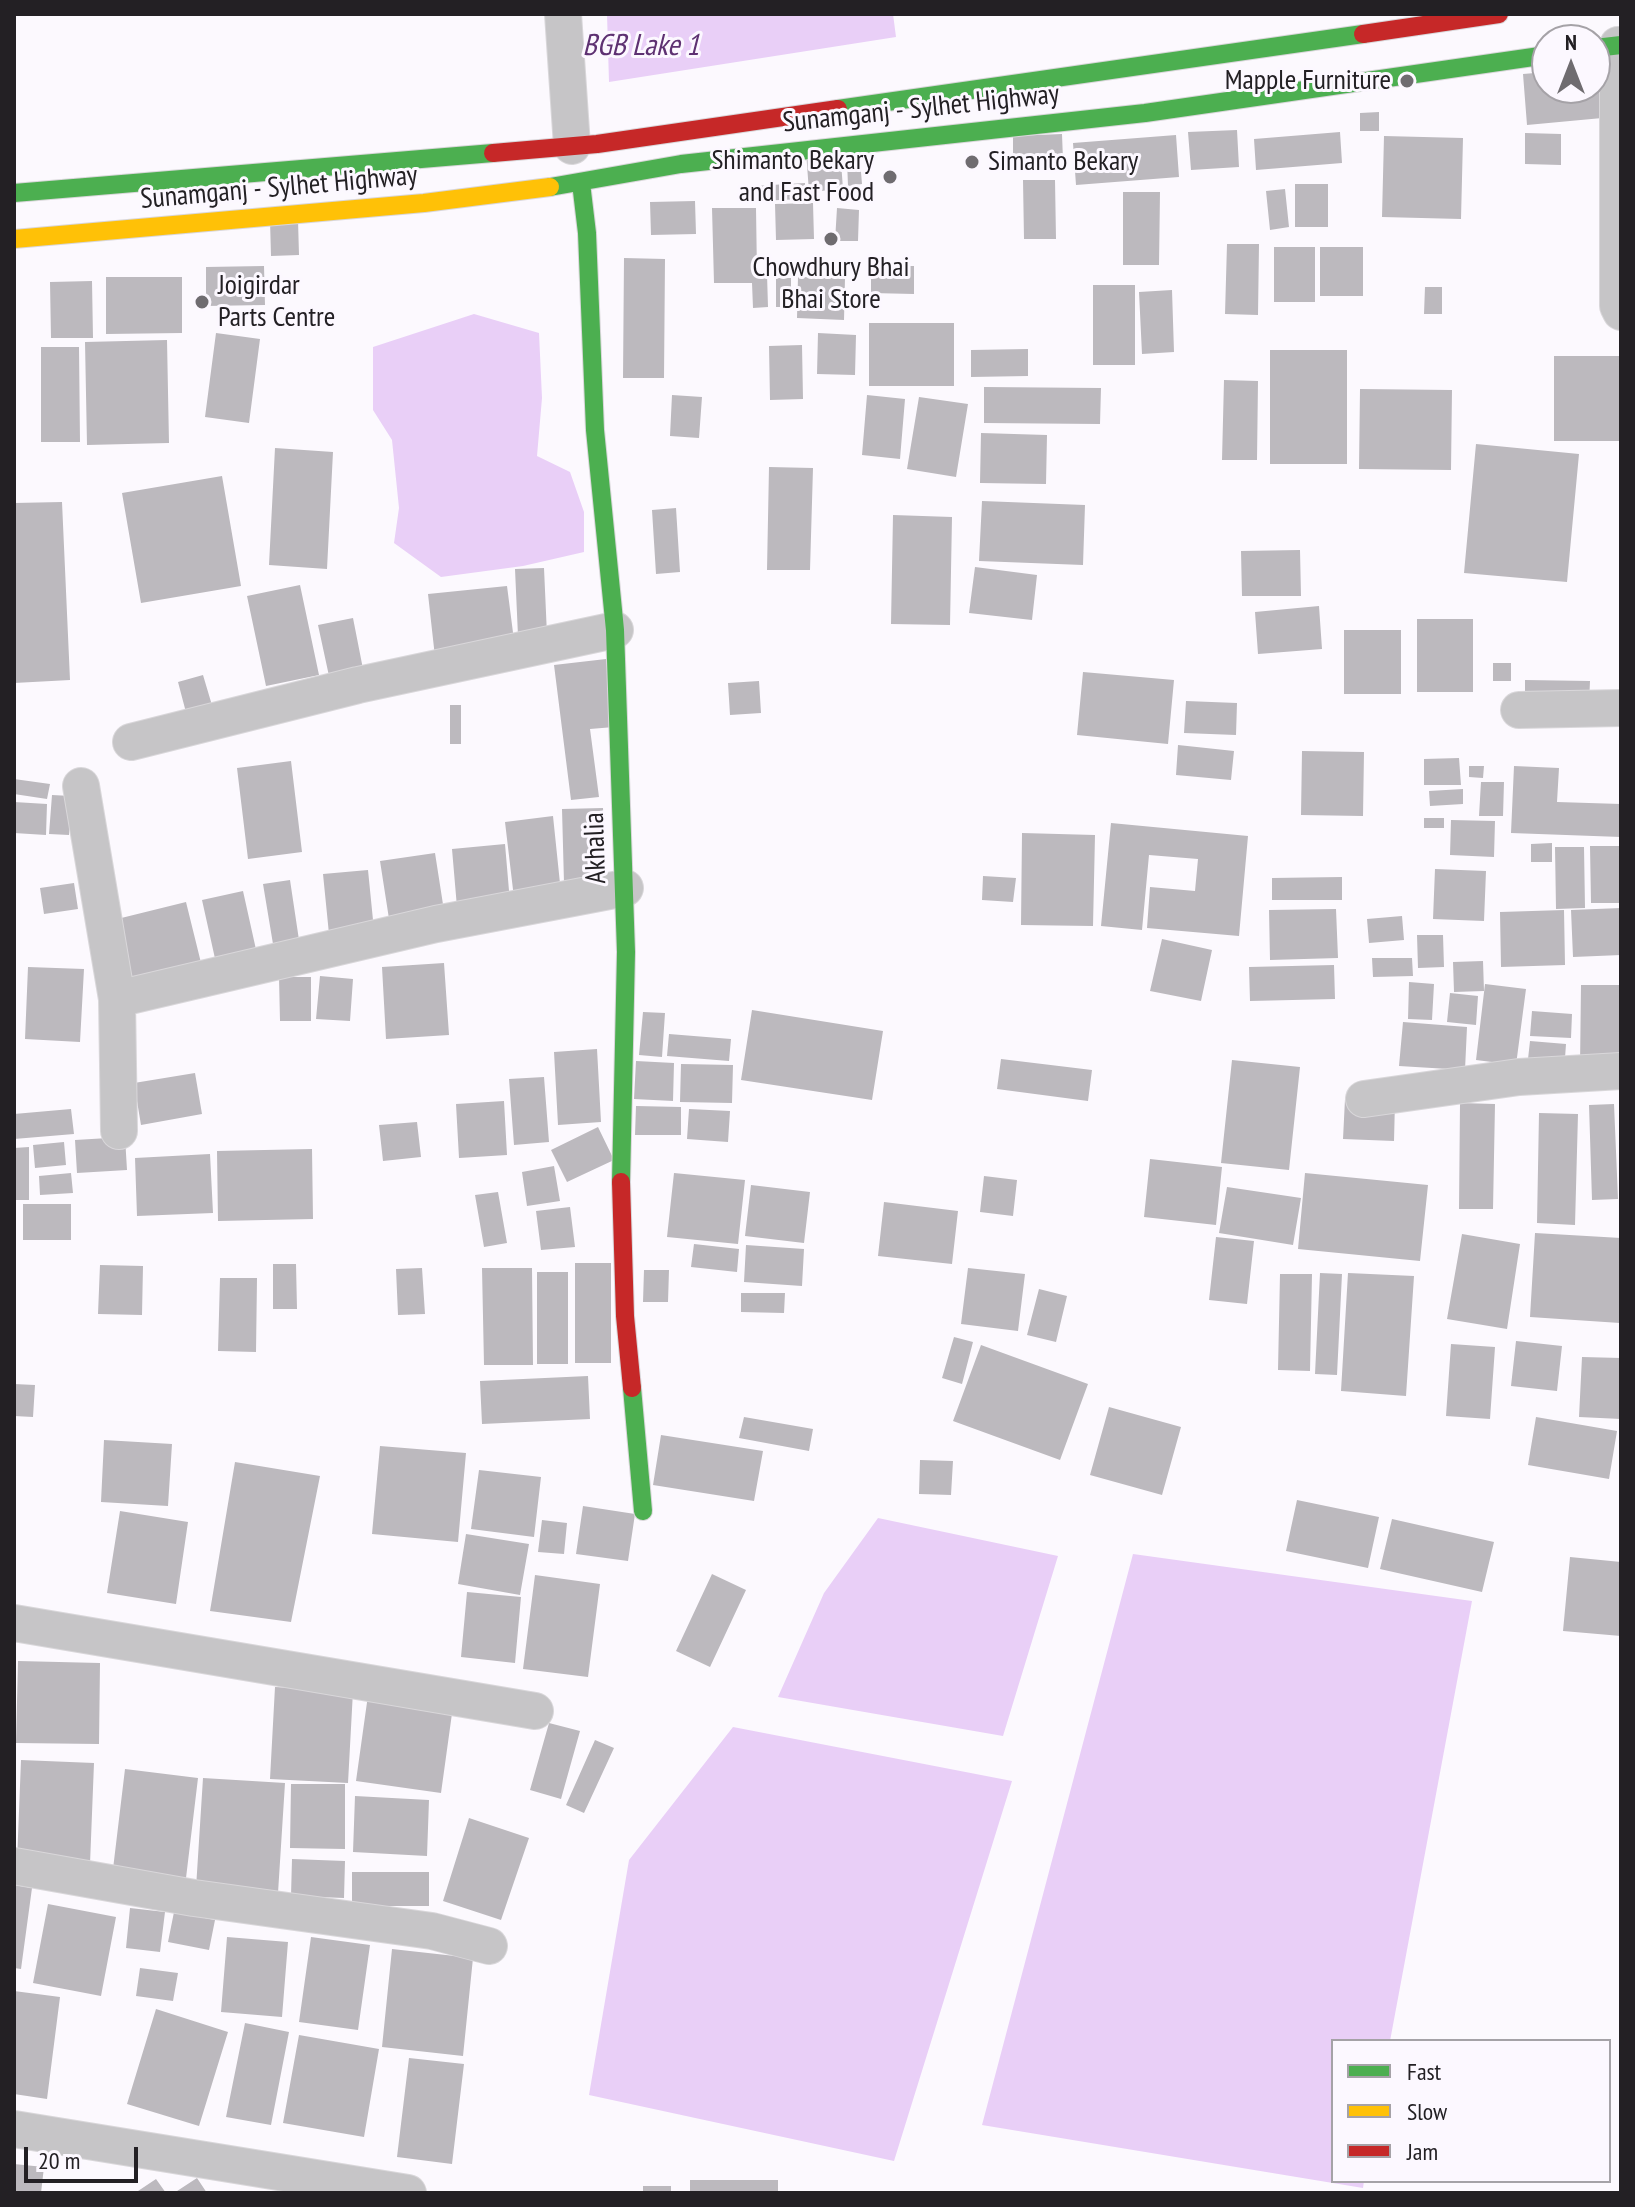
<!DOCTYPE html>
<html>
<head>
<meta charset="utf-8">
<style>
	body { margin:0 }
	#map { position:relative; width:1635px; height:2207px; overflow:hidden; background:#fcf9fe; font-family:"PT Sans Narrow",sans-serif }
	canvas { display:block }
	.frame { position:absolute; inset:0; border:16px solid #232024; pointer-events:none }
	.legend { position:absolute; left:1331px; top:2039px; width:280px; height:144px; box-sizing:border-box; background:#fcf8ff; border:2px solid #a5a2a7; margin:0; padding:10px 14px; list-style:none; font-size:24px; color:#232024 }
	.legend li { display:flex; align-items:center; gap:16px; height:40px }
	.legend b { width:40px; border:2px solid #a5a2a7 }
	.north { position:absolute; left:1531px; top:24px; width:80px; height:80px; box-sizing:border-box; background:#fcf8ff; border:2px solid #a5a2a7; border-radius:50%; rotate:0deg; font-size:22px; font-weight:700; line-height:32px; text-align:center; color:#232024 }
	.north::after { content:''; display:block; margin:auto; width:28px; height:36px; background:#6f6c70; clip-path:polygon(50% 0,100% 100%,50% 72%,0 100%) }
	.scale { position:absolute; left:24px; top:2147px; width:114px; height:36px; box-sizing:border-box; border:4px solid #232024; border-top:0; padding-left:10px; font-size:24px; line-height:28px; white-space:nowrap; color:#232024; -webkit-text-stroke:6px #fcf8ff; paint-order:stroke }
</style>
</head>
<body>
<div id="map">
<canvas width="1635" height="2207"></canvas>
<div class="frame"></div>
<ul class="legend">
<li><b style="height:10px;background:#4caf50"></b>Fast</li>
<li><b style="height:10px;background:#ffc107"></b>Slow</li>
<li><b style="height:10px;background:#c62828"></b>Jam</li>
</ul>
<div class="north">N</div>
<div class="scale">20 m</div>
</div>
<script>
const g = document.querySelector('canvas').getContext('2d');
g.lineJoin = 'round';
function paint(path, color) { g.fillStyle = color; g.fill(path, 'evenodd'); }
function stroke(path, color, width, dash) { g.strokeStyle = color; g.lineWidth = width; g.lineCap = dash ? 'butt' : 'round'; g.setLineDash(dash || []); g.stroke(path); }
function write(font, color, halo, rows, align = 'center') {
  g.font = font + ' "PT Sans Narrow",sans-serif'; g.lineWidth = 6; g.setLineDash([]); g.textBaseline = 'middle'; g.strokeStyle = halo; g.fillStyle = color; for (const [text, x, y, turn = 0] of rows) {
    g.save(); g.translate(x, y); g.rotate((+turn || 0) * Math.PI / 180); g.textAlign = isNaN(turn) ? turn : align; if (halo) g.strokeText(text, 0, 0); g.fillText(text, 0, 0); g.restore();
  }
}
paint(new Path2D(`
	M607,14H893L896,37L609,82Z
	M474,314L539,333L542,398L537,456L570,472L584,512V552L523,566L441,577L394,543L399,508L392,440L373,410V347Z
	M878,1518L1058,1556L1003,1736L778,1697L824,1593Z
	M1133,1554L1472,1601L1390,2041H1333V2181H1364L1363,2188L982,2125Z
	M733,1727L1012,1781L894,2161L589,2095L629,1860Z`), '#e9cff7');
paint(new Path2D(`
	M1609,66L1613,117L1527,125L1523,74L1547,72V88H1595V67Z
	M1379,112V131H1360V113Z
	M1237,130L1239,167L1191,170L1188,132Z
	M1340,132L1342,163L1256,170L1254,139Z
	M1525,133L1561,134V165L1525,164Z
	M1062,134L1063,160L1013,162V136Z
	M1176,135L1179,177L1076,185L1073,143Z
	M1384,136L1463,138L1461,219L1382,217Z
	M840,148L843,189L809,192L806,151Z
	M847,160H860L862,184L848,186Z
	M1023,180H1055L1056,239H1024Z
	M805,183V199L756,201L754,186Z
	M1295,184H1328V227H1295Z
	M1285,189L1289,227L1270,230L1266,191Z
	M1123,192H1160L1159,265H1123Z
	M695,201L696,234L651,235L650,202Z
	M813,203L814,239L776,240L775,204Z
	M712,208H756L757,274H767L768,307L753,308L752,283H714Z
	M837,208L859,210L858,241H835Z
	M270,220H298L299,255L271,256Z
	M1227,244H1259L1258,315L1225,314Z
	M1274,247H1315V302H1274Z
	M1320,247H1363V296H1320Z
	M624,258L665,259L664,378H623Z
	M264,266L265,305L206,306V267Z
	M871,266H914V294L871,293Z
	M106,277H182V333L106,334Z
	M798,277L845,278L844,320L797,318Z
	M776,278H791V307H776Z
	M92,281L93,338H51L50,282Z
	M1093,285H1135V365H1093Z
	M1425,287H1442V314H1424Z
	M1172,290L1174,352L1142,354L1139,292Z
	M869,323H954V386H869Z
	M216,333L260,339L249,423L205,417Z
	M818,333L856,335L855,375L817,374Z
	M167,340L169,443L87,445L85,342Z
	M802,345L803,399L770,400L769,346Z
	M41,347H79L80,442H41Z
	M1028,349V376L971,377V350Z
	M1270,350H1347V464H1270Z
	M1554,356H1621V441H1554Z
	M1224,380L1258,381L1257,460H1222Z
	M984,387L1101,388L1100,424L984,423Z
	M1360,389L1452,390L1451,470L1359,469Z
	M672,395L702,397L699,438L670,436Z
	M867,395L905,399L900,459L862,455Z
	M919,397L968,404L956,477L907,469Z
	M981,433L1047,435L1046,484L980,483Z
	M1476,444L1579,454L1567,582L1464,573Z
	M275,448L333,452L327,569L269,565Z
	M769,467L813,468L810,570H767Z
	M222,476L241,586L141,603L122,493Z
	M982,501L1085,505L1083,565L979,561Z
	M62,502L70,680L14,683V503Z
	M676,508L680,572L656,574L652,510Z
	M893,515L952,517L950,625L891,624Z
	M1300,550L1301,596H1242L1241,551Z
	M975,567L1037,575L1032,620L969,613Z
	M544,568L547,635L518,636L515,569Z
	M300,585L319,675L266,686L247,596Z
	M507,586L515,648L435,657L428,594Z
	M1319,606L1322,649L1258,654L1255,612Z
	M353,618L363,669L329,676L318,625Z
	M1417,619H1473V692H1417Z
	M1344,630H1401V694H1344Z
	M606,659L614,727L590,729L599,797L571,800L554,665Z
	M1493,663H1511V681H1493Z
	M1083,672L1174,680L1168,744L1077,735Z
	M203,675L214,712L188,720L178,682Z
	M1525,680L1590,681L1589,704L1525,703Z
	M759,681L761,713L730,715L728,683Z
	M1186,701L1237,703L1236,735L1184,733Z
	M450,705H461V744H450Z
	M1178,745L1234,751L1231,780L1176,775Z
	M1302,751L1364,752L1363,816L1301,815Z
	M1459,758L1461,785H1424V759Z
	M291,761L302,852L248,859L237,768Z
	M1469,766H1484L1483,778L1469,777Z
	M1514,766L1559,768L1557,802L1621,804V837L1511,833Z
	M14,779L50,784L47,799L14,794Z
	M1481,782H1504L1503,816H1479Z
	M1463,789V804L1430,806L1429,791Z
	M52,795L71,796L69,835L49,834Z
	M14,802L47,804L46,835L14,833Z
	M603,808L606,881L564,883L562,809Z
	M553,816L561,893L514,898L505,822Z
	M1424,818H1444V828H1424Z
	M1451,820L1495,821L1494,857L1450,855Z
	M1111,823L1248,836L1239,936L1147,928L1150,887L1195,891L1198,859L1149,855L1142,930L1101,926Z
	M1022,833L1095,835L1093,926L1021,925Z
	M1552,843V862H1531V844Z
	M505,844L511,914L458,919L452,849Z
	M1590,846H1621V903H1591Z
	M1555,847H1584L1585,908L1556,909Z
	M435,853L447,930L392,938L380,861Z
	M1435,869L1486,871L1484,921L1433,919Z
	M368,870L375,940L330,944L323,874Z
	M983,876L1016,878L1013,902L982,900Z
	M1342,877V900H1272V878Z
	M290,880L299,940L273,944L263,884Z
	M74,883L78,909L44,914L40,888Z
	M243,891L261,972L220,981L202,900Z
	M186,902L205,979L116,1001L97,924Z
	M1621,908V955L1573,957L1571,910Z
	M1336,909L1338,958L1270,960L1269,910Z
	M1564,910L1565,965L1501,967L1500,912Z
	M1402,916L1404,940L1369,943L1367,919Z
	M1417,935H1443L1444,967L1418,968Z
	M1162,939L1212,950L1201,1001L1150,991Z
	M1372,958H1412L1413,976L1373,977Z
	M1483,961L1484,991L1454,992L1453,962Z
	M444,963L449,1035L386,1039L382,967Z
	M1334,965L1335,999L1250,1001L1249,967Z
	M28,967L84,969L80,1042L25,1039Z
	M320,976L353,979L350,1021L316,1019Z
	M279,977H311V1021H280Z
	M1409,982L1434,984L1432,1020L1408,1019Z
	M1485,984L1526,989L1516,1065L1476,1060Z
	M1581,985H1621V1067H1580Z
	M1450,993L1478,996L1476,1025L1447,1022Z
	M752,1010L883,1031L872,1100L741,1080Z
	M1532,1011L1572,1014L1571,1038L1530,1036Z
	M643,1012L665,1013L662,1057L639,1055Z
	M1403,1022L1467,1027L1465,1070L1399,1066Z
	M669,1034L731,1039L729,1061L667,1056Z
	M1530,1041L1566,1044L1564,1072L1527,1068Z
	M597,1049L601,1122L558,1125L554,1052Z
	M1001,1059L1092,1070L1088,1101L997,1089Z
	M1232,1060L1300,1067L1289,1170L1221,1163Z
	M636,1061L674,1063L673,1101L634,1099Z
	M681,1064L733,1065L732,1103L680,1102Z
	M195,1073L202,1114L141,1125L134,1083Z
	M544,1077L549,1142L514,1145L509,1079Z
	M1345,1099L1395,1101L1394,1141L1343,1139Z
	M504,1101L507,1155L459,1158L456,1104Z
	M1460,1103L1495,1104L1493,1209H1459Z
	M1614,1104L1618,1199L1592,1200L1589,1105Z
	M636,1106L681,1107V1135H635Z
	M71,1109L74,1134L14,1139V1114Z
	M689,1109L730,1111L728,1142L687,1139Z
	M1539,1113L1578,1114L1575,1225L1537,1223Z
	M417,1122L421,1157L383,1161L379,1125Z
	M598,1127L614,1160L567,1182L551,1150Z
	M125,1137L127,1170L77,1173L75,1140Z
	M64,1142L66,1165L35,1168L33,1145Z
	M29,1147V1200H14V1148Z
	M312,1149L313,1219L218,1221L217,1151Z
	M210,1154L213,1213L137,1216L135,1158Z
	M1150,1159L1222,1167L1216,1225L1144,1217Z
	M554,1166L560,1201L527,1206L522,1172Z
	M71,1173L73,1193L40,1195L39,1176Z
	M674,1173L745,1180L738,1244L667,1237Z
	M1305,1173L1428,1185L1420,1261L1298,1249Z
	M984,1176L1017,1180L1013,1216L980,1212Z
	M751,1185L810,1192L804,1243L745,1236Z
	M1227,1187L1301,1198L1293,1245L1219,1233Z
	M498,1192L507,1243L484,1247L475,1195Z
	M884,1202L958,1211L952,1264L878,1256Z
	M23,1204H71V1240H23Z
	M570,1207L575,1247L541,1250L536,1211Z
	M1535,1233L1621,1238L1620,1323L1530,1317Z
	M1462,1234L1520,1244L1507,1329L1447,1319Z
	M1216,1237L1254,1241L1247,1304L1209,1300Z
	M694,1244L739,1249L737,1272L691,1267Z
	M746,1245L804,1249L802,1286L744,1282Z
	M575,1263H611V1363H575Z
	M273,1264H296L297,1309H273Z
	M100,1265L143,1266L142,1315L98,1314Z
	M422,1268L425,1314L398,1315L396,1269Z
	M482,1268H532L533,1365H484Z
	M968,1268L1025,1274L1018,1331L961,1324Z
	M644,1270H669L668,1302H643Z
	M537,1272H568V1364H537Z
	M1320,1273L1342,1274L1337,1375L1315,1374Z
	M1348,1273L1414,1276L1406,1396L1341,1391Z
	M1280,1274H1312L1310,1371L1278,1370Z
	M220,1278H257L256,1352L218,1351Z
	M1039,1289L1067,1296L1056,1342L1027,1335Z
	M741,1293H785L784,1313L741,1312Z
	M954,1337L973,1342L962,1384L942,1378Z
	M1516,1341L1562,1346L1557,1391L1511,1386Z
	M1451,1344L1495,1347L1490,1419L1446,1416Z
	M981,1345L1088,1384L1060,1460L953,1421Z
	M1582,1357L1621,1358V1419L1579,1417Z
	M588,1376L590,1419L482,1424L480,1381Z
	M14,1384L35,1385L33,1417L14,1416Z
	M1109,1407L1181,1427L1162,1495L1090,1475Z
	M744,1417L813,1429L809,1451L739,1438Z
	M1536,1417L1617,1431L1609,1479L1528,1465Z
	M661,1435L763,1451L754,1501L653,1485Z
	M104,1440L172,1444L168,1506L101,1502Z
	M380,1446L466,1453L458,1542L372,1534Z
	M920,1460L953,1461L951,1495L919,1494Z
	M235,1462L320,1476L291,1622L210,1611Z
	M479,1470L541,1477L534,1537L471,1529Z
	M1297,1500L1379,1517L1368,1568L1286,1551Z
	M583,1506L635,1514L628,1561L576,1554Z
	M120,1511L188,1522L176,1604L107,1593Z
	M1392,1519L1494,1542L1482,1592L1380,1569Z
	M542,1520L567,1523L564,1554L538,1552Z
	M466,1534L529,1544L520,1595L458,1584Z
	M1570,1557L1621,1562V1636L1563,1631Z
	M712,1574L746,1590L710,1667L676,1651Z
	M535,1575L600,1584L588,1677L523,1669Z
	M467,1592L521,1597L515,1663L461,1657Z
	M18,1661L100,1663L99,1744L16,1743Z
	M275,1687L353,1691L348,1783L270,1779Z
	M369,1688L454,1699L441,1793L356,1781Z
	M549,1723L580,1731L561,1799L530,1790Z
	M595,1740L614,1748L584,1813L566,1805Z
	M21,1760L94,1763L90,1864L17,1862Z
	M125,1769L198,1778L186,1878L113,1869Z
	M203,1778L285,1783L278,1893L196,1888Z
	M291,1784H345V1849L290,1848Z
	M355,1796L429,1800L427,1856L353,1852Z
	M469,1818L529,1838L501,1920L443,1901Z
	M292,1859L345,1861L344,1898L291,1896Z
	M352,1872H429V1906H352Z
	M14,1885L32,1888L21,1969L14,1968Z
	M48,1904L116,1917L101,1996L33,1983Z
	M130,1908L165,1912L160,1952L126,1948Z
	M174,1912L215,1920L209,1950L168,1942Z
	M227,1937L288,1942L282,2017L221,2012Z
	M311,1937L370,1945L358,2030L299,2022Z
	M392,1949L473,1958L463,2056L382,2047Z
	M140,1968L178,1973L173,2001L136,1996Z
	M14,1991L60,1997L47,2099L14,2094Z
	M156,2009L228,2032L199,2126L127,2104Z
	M245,2023L289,2032L271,2125L226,2117Z
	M299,2035L379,2049L364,2137L283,2123Z
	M409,2058L464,2064L452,2164L397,2157Z
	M14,2164L44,2167L41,2193H14Z
	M197,2178L207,2193H174Z
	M156,2179L166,2193H135Z
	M690,2180H778V2193H690Z
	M643,2186H671V2193H643Z`), '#bcb9be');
const street = new Path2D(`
	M563,14L572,146
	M1618,45V306L1621,312
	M1519,710L1621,708
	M131,742L358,685L615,630
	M81,786L117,999L119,1131
	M117,999L436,924L625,888
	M1364,1099L1519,1077L1621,1071
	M14,1623L535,1711
	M14,1866L194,1898L432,1931L489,1946
	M14,2129L408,2193`);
const fast = new Path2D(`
	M1595,48L1621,45
	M838,109L1363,34
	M581,183L587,233L595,430L615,630L626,952L621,1182
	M550,187L681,164L1145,113L1547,55
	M14,193L493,153
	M632,1388L643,1511`);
const slow = new Path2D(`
	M14,239L424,203L550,187`);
const jam = new Path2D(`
	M1363,34L1499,14
	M493,153L597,144L838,109
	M621,1182L625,1316L632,1388`);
stroke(street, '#d9d7da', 38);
stroke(fast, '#d9d7da', 20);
stroke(slow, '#d9d7da', 20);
stroke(jam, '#d9d7da', 20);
stroke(street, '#c6c5c7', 36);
stroke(fast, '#4caf50', 18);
stroke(slow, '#ffc107', 18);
stroke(jam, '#c62828', 18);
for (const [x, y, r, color] of [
	[1407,81,8,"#6f6c70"],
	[972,162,8,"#6f6c70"],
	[890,177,8,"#6f6c70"],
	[831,239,8,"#6f6c70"],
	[202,302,8,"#6f6c70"]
]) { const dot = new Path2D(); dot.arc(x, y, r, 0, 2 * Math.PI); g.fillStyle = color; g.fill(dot); stroke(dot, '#fcf8ff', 3); }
write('28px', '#232024', '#fcf8ff', [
	["Mapple Furniture",1391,81],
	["Shimanto Bekary",874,161],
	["and Fast Food",874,193],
	["Simanto Bekary",988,162,"left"],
	["Chowdhury Bhai",831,268,"center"],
	["Bhai Store",831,300,"center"],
	["Joigirdar",218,286,"left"],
	["Parts Centre",218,318,"left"]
], 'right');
write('28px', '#232024', '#fcf8ff', [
	["Sunamganj - Sylhet Highway",921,109,-6],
	["Sunamganj - Sylhet Highway",279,188,-5],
	["Akhalia",596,848,-92]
]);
write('italic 30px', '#5e3172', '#fcf8ff', [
	["BGB Lake 1",641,46]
]);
</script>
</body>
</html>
